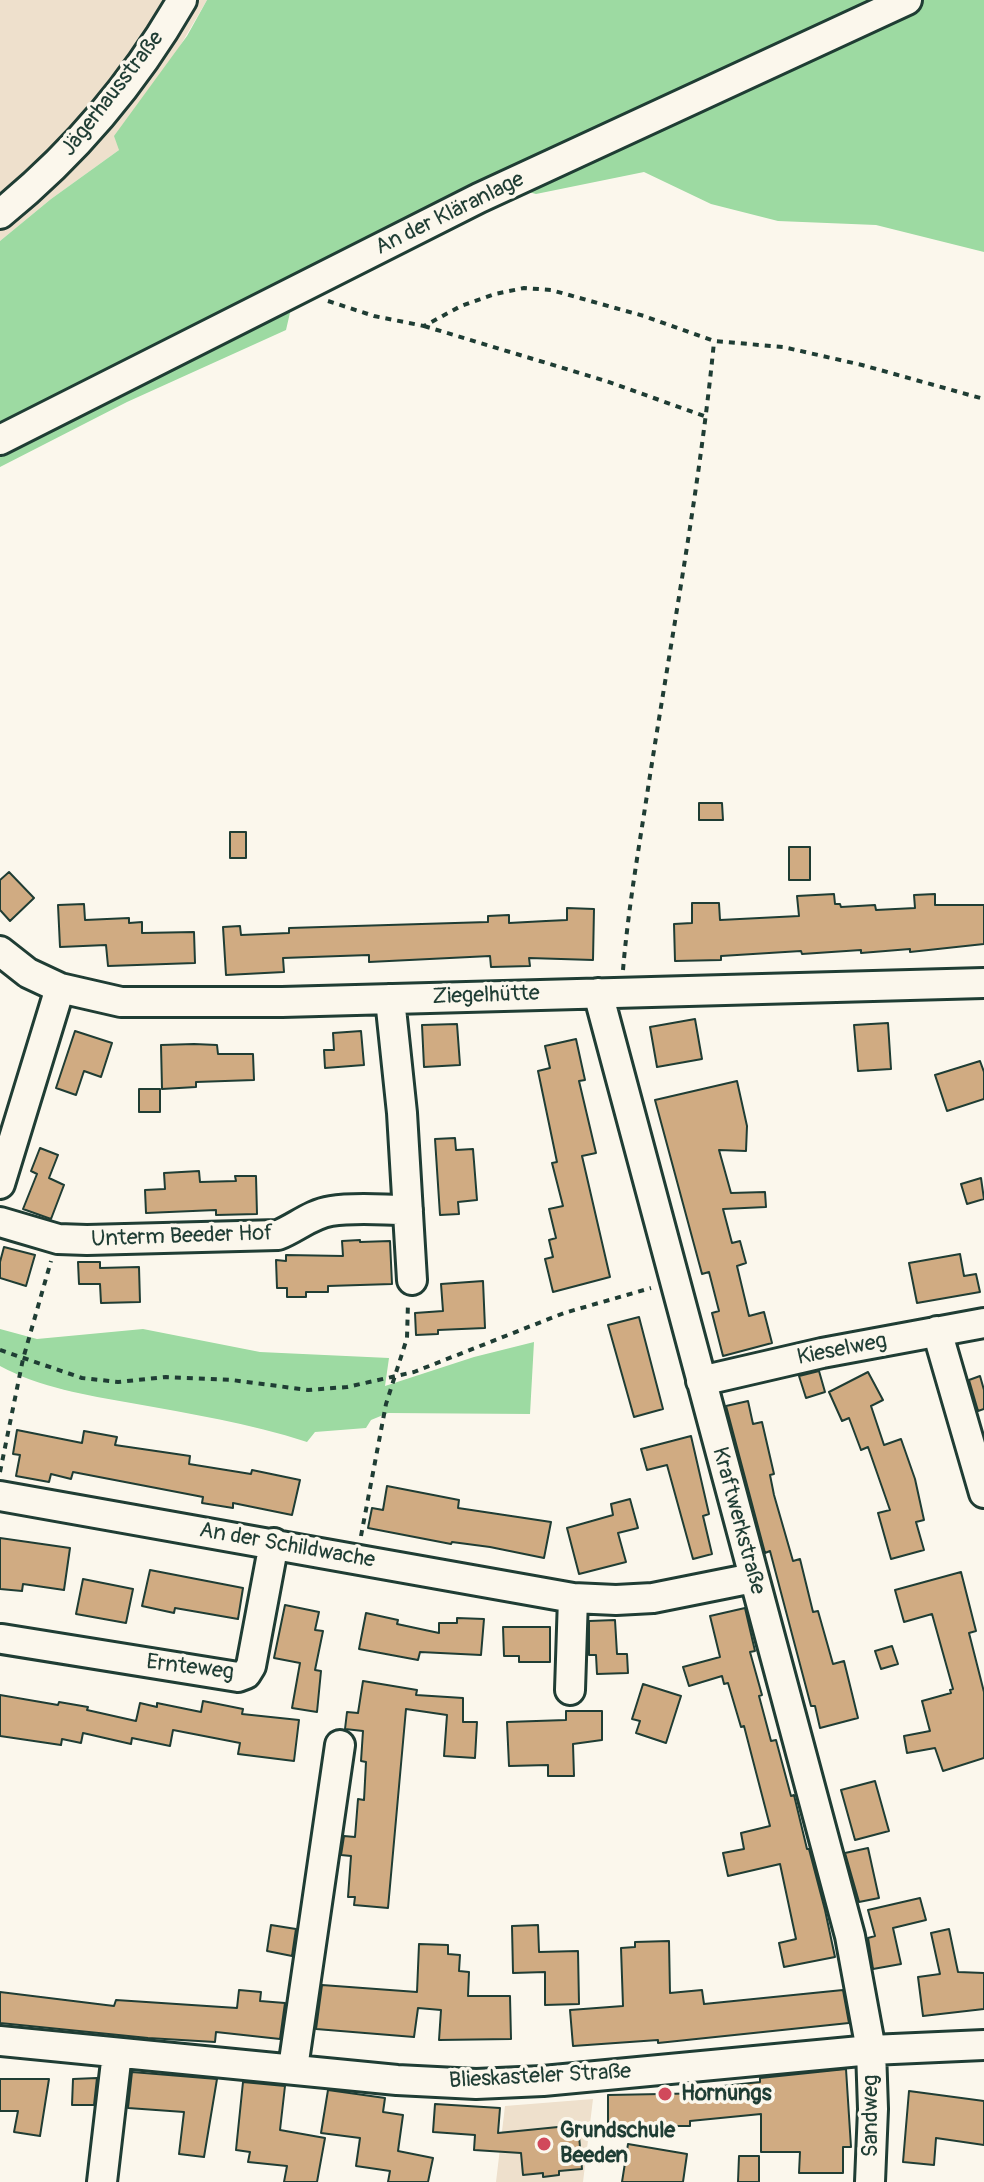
<!DOCTYPE html>
<html>
<head>
<meta charset="utf-8">
<style>
	body { margin:0 }
	canvas { display:block; background:#fbf7ec }
</style>
</head>
<body>
<canvas width="984" height="2182"></canvas>
<script>
const g = document.querySelector('canvas').getContext('2d');
g.lineJoin = 'round';
function paint(path, color) { g.fillStyle = color; g.fill(path, 'evenodd'); }
function stroke(path, color, width, dash) { g.strokeStyle = color; g.lineWidth = width; g.lineCap = dash ? 'butt' : 'round'; g.setLineDash(dash || []); g.stroke(path); }
function write(font, color, halo, rows, align = 'center') {
  g.font = font + ' Pangolin,sans-serif'; g.lineWidth = 7; g.setLineDash([]); g.textBaseline = 'middle'; g.strokeStyle = halo; g.fillStyle = color; for (const [text, x, y, turn = 0] of rows) {
    g.save(); g.translate(x, y); g.rotate((+turn || 0) * Math.PI / 180); g.textAlign = isNaN(turn) ? turn : align; if (halo) g.strokeText(text, 0, 0); g.fillText(text, 0, 0); g.restore();
  }
}
paint(new Path2D(`
	M0,0H207L119,150L51,199L0,241Z
	M593,2099L583,2182H496L505,2106Z`), '#eee0cc');
paint(new Path2D(`
	M207,0H984V252L876,225L778,221L711,204L644,172L536,194L487,181L292,304L286,330L127,402L0,467V241L51,199L119,150L114,136L187,36Z
	M0,1329L37,1339L143,1329L260,1352L389,1358L385,1386L474,1357L534,1342L530,1414L388,1413L371,1420L366,1428L315,1432L307,1442C249,1423 191,1414 131,1403C86,1395 41,1388 0,1366Z`), '#9ddaa2');
const building = new Path2D(`
	M699,803H722L723,820H699Z
	M230,832H246V858H230Z
	M789,847H810V880H789Z
	M9,872L34,898L10,921L0,910V880Z
	M834,894L835,904H840L841,907L875,905L876,910L915,908L914,895L935,894V905H984V944L910,952V949L861,953V950L802,954L801,951L721,956V960L675,961L674,924L692,923V903H719L720,920L799,916L797,896Z
	M84,904L85,920L129,918V923L142,922V933L194,932L195,963L108,966L106,945L60,947L58,905Z
	M567,908L594,909L593,960L529,958L530,966L491,967L490,956L369,962V955L283,958L284,972L226,975L223,927L240,926L241,935L289,933V928L488,922V916L509,915V923L546,921L567,920Z
	M695,1019L702,1059L657,1067L650,1027Z
	M888,1023L891,1069L858,1071L854,1025Z
	M457,1024L460,1065L424,1067L422,1025Z
	M75,1031L112,1043L101,1077L84,1071L76,1095L56,1088Z
	M361,1031L364,1065L325,1068L324,1050H334L333,1033Z
	M576,1039L585,1080L579,1081L596,1153L582,1156L610,1277L553,1292L545,1259L553,1257L549,1240L556,1238L549,1209L563,1206L552,1163L557,1162L538,1071L550,1068L545,1046Z
	M194,1044L217,1045L218,1054H253L254,1080L196,1082V1087L162,1089L161,1045Z
	M980,1061L984,1072V1099L947,1111L935,1075Z
	M737,1081L747,1126L746,1151L719,1150L731,1193L765,1192L766,1207L723,1209L732,1243L740,1241L746,1263L737,1266L749,1316L764,1312L772,1343L723,1356L712,1313L719,1311L709,1272L702,1274L655,1100Z
	M139,1089H160V1112H139Z
	M455,1138L456,1150L473,1149L477,1200L458,1202L459,1214L440,1215L435,1139Z
	M40,1148L58,1155L49,1178L64,1185L51,1219L23,1209L37,1174L31,1171Z
	M199,1171L200,1182L236,1181L235,1176H256L257,1214L216,1215V1210L146,1213L145,1190L165,1189L164,1173Z
	M981,1178L984,1199L967,1204L961,1184Z
	M360,1240V1242L390,1241L392,1284L328,1286V1292H306V1297H287V1288H277L276,1260L286,1261V1255L343,1256L342,1241Z
	M4,1247L35,1255L26,1286L0,1278V1262Z
	M960,1254L964,1276L976,1274L980,1292L917,1303L909,1263Z
	M78,1262H100V1268L139,1267L140,1302L101,1303L100,1284H79Z
	M483,1281L485,1328L438,1330V1334L416,1335L415,1313L443,1311L441,1284Z
	M639,1317L663,1409L634,1417L608,1325Z
	M819,1371L825,1392L806,1398L799,1376Z
	M868,1372L883,1400L871,1406L884,1445L901,1439L915,1479L924,1520L916,1522L924,1550L891,1559L878,1513L890,1510L868,1447L861,1450L849,1418L842,1421L829,1392Z
	M980,1376L984,1390V1409L978,1411L969,1380Z
	M748,1401L753,1424L762,1422L774,1474L770,1475L774,1495L793,1561L800,1559L813,1612L818,1611L833,1664L844,1661L858,1718L820,1728L815,1706H811L770,1551L765,1553L726,1406Z
	M17,1430L82,1443L84,1431L117,1437L115,1445L190,1456L189,1464L251,1474L252,1470L300,1480L292,1515L233,1503V1508L202,1503L203,1497L73,1472L71,1479L51,1474L49,1482L16,1476L20,1455L13,1454Z
	M691,1436L709,1514L703,1516L712,1554L693,1559L667,1465L647,1470L641,1449Z
	M387,1486L459,1500L458,1508L551,1522L544,1558L490,1547L452,1542L451,1544L368,1528L372,1508L383,1510Z
	M630,1499L638,1528L618,1533L626,1562L579,1574L567,1528L613,1515L611,1504Z
	M0,1538L70,1548L64,1590L23,1584L22,1591L0,1589Z
	M150,1570L243,1588L238,1619L175,1608L174,1613L142,1606Z
	M961,1572L976,1631L969,1633L984,1692V1758L943,1771L935,1748L907,1753L904,1736L930,1731L922,1701L951,1693L950,1690L953,1689L932,1614L904,1622L895,1590Z
	M83,1579L133,1589L126,1623L76,1614Z
	M285,1605L319,1612L315,1630L323,1631L315,1670L321,1671L317,1712L292,1708L300,1663L274,1658Z
	M745,1608L755,1651L750,1652L762,1695L759,1696L771,1741L776,1740L791,1796L794,1795L807,1849H809L825,1910L835,1957L784,1967L779,1943L796,1939L780,1864L728,1876L723,1853L744,1849L741,1833L770,1826L744,1726L741,1727L728,1683L724,1684L722,1676L689,1686L683,1667L720,1657L710,1616Z
	M366,1613L398,1620L397,1624L439,1633V1623H457V1618L484,1619L481,1655L420,1652L418,1660L359,1649Z
	M615,1620L617,1654H627L628,1673L597,1674L596,1655H589V1621Z
	M503,1627H550V1662H519V1656H504Z
	M892,1646L898,1664L881,1669L875,1651Z
	M363,1681L417,1690L416,1695L463,1698V1722H477L475,1758L444,1756L447,1715L406,1709L388,1908L354,1905L355,1897H348L351,1856L341,1855L344,1836L355,1837L358,1799L364,1800L366,1762L361,1761L363,1731L345,1729L347,1712L358,1713Z
	M643,1684L681,1696L666,1743L636,1733L640,1721L632,1719Z
	M0,1695L58,1705L59,1702L88,1707L87,1710L136,1721L140,1703L157,1707V1703L201,1712L203,1701L243,1709L242,1714L299,1720L294,1761L238,1754L240,1743L173,1730L170,1746L132,1738L131,1744L83,1733L81,1743L62,1739L61,1745L0,1736Z
	M566,1711H602V1740L573,1744L574,1776H548V1765L509,1766L507,1722L566,1720Z
	M875,1781L889,1831L855,1840L841,1790Z
	M868,1848L879,1898L859,1902L845,1853Z
	M920,1898L926,1920L893,1928L901,1964L873,1969L868,1938L875,1936L868,1910Z
	M271,1925L296,1929L292,1956L267,1951Z
	M538,1925L539,1952L578,1951L579,2004L545,2005V1972L513,1973L512,1926Z
	M949,1929L958,1972L984,1973V2009L923,2016L918,1977L940,1974L931,1933Z
	M669,1941L670,1993L702,1990L704,2004L843,1990L849,2023L658,2043V2040L573,2046L570,2010L623,2006L621,1948L635,1947V1942Z
	M419,1944L448,1945V1954L460,1955L459,1971L469,1972L468,1996H510L511,2039L439,2040L441,2010L418,2008L414,2037L316,2029L322,1985L417,1992Z
	M239,1990L261,1992L260,2001L285,2003L280,2039L216,2032L215,2042L148,2038L0,2023V1992L114,2006L116,2000L237,2008Z
	M846,2069L851,2147H843V2173H799L800,2152H761V2114L690,2121V2126H608V2095L715,2093L714,2087L760,2082V2078Z
	M132,2072L217,2079L204,2157L179,2154L184,2112L128,2108Z
	M97,2078L94,2105H72L73,2079Z
	M0,2079H49L40,2136L14,2132L18,2111H0Z
	M243,2082L285,2086L280,2130L325,2138L317,2182H284L287,2166L248,2162L250,2152L236,2150Z
	M328,2090L385,2098L383,2112L403,2115L398,2151L433,2158L428,2182H388L390,2171L356,2166L360,2138L321,2133Z
	M909,2091L984,2101V2145L936,2138L934,2165L903,2162Z
	M435,2104L500,2108L498,2133L578,2125L582,2169L559,2171V2175L543,2177V2173L523,2175L521,2153L474,2150L475,2135L433,2132Z
	M628,2144L687,2154L683,2182H622Z
	M739,2156H759V2182H738Z`);
paint(building, '#d0ab82');
stroke(building, '#1f3d34', 2);
const minor = new Path2D(`
	M0,214C73,155 135,82 182,0
	M0,440L479,198L907,0
	M0,951L28,973L60,988L121,1002H282L984,983
	M598,993L850,1936L871,2050L873,2109L870,2182
	M390,999L402,1113L412,1280
	M0,1184L60,988
	M0,1222L58,1239L87,1240L278,1235C296,1228 311,1214 331,1211C355,1207 383,1210 408,1210
	M937,1331L984,1493
	M701,1381L822,1353L984,1323
	M0,1496L573,1598L616,1600L653,1598L753,1578
	M2,1639L238,1677L246,1674L251,1666L274,1543
	M570,1690L573,1598
	M0,2041L397,2080L476,2084L543,2081L871,2050L984,2045
	M293,2068L340,1745
	M102,2182L117,2053`);
stroke(minor, '#1f3d34', 34);
stroke(new Path2D(`
	M328,301L374,316L424,326L461,306L495,294L524,288L551,290L644,316L714,341L783,347L862,365L984,399
	M424,326L606,381L707,417
	M623,970C628,911 638,853 647,795C670,644 699,494 714,342
	M0,1350L82,1378L118,1382L166,1377L232,1380L308,1390L347,1387L414,1372L564,1313L651,1288
	M0,1472L23,1359L51,1261
	M361,1536L386,1404L407,1338L408,1302`), '#1f3d34', 4, [6, 6]);
stroke(minor, '#fbf7ec', 28);
for (const [x, y, r, color] of [
	[665,2094,8,"#d1495b"],
	[544,2144,8,"#d1495b"]
]) { const dot = new Path2D(); dot.arc(x, y, r, 0, 2 * Math.PI); g.fillStyle = color; g.fill(dot); stroke(dot, '#fbf7ec', 3); }
write('22px', '#1f3d34', '#fbf7ec', [
	["Jägerhausstraße",113,94,-52],
	["An der Kläranlage",450,214,-26],
	["Ziegelhütte",486,996,-2],
	["Unterm Beeder Hof",182,1237,-2],
	["Kieselweg",842,1350,-11],
	["Kraftwerkstraße",738,1521,75],
	["An der Schildwache",287,1546,10],
	["Ernteweg",190,1668,7],
	["Blieskasteler Straße",540,2077,-3],
	["Sandweg",871,2116,-90]
]);
write('bold 22px', '#1f3d34', '#fbf7ec', [
	["Hornungs",681,2094],
	["Grundschule",560,2131],
	["Beeden",560,2156]
], 'left');
</script>
</body>
</html>
